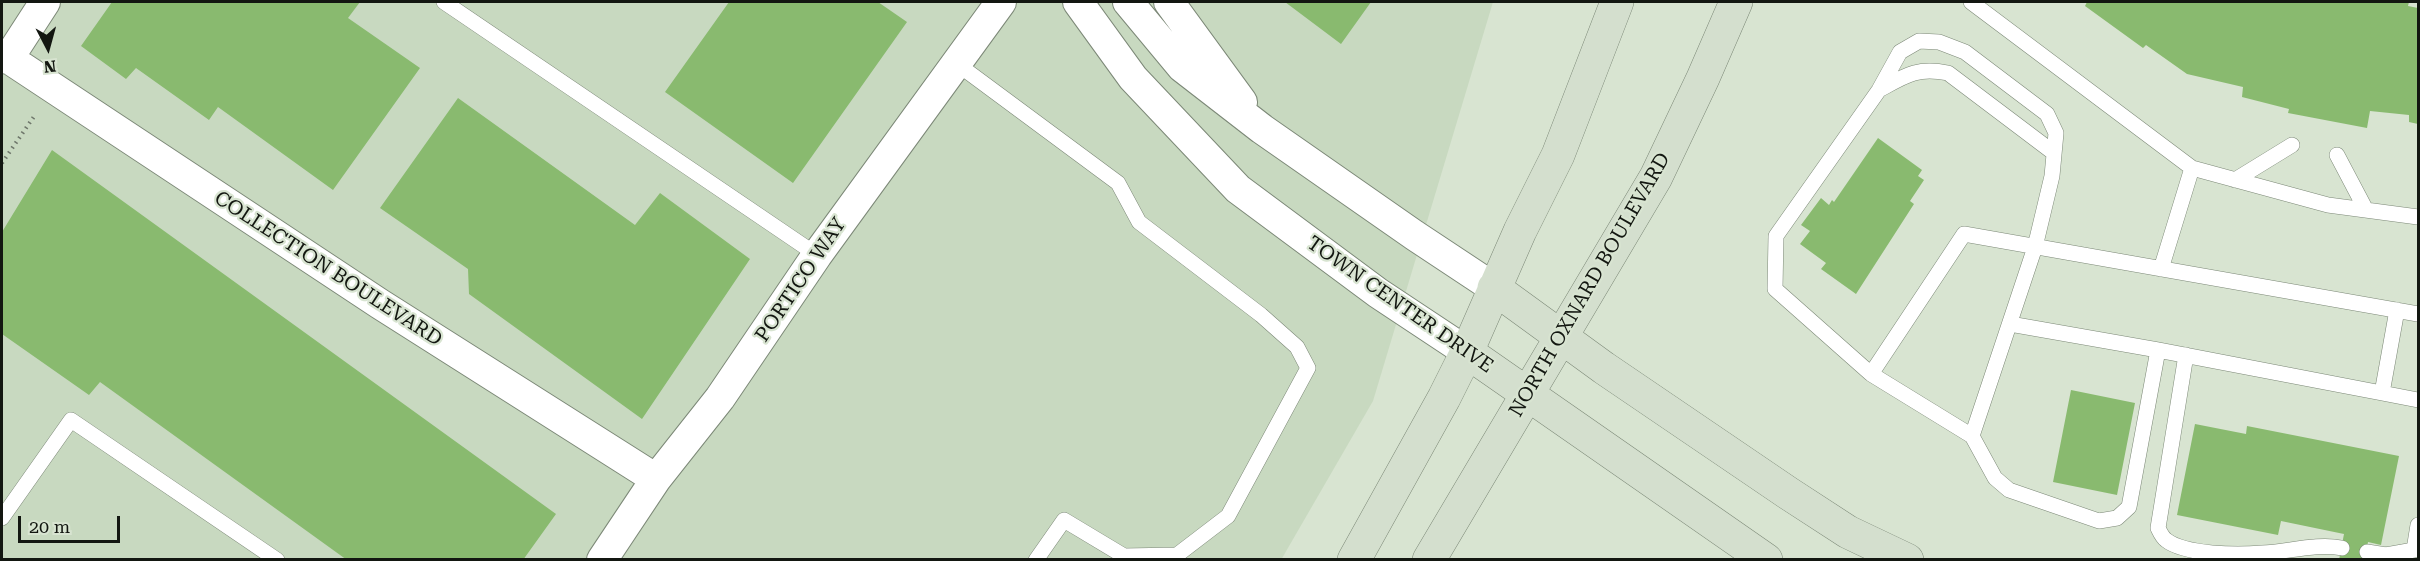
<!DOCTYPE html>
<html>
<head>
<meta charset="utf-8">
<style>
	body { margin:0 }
	#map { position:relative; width:2420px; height:561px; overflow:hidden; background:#d8e4d1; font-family:"Roboto Serif",serif }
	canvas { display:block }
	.frame { position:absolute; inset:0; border:3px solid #131711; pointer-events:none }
	.north { position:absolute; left:18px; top:18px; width:60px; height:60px; -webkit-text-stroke:4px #d8e4d1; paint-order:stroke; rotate:174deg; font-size:16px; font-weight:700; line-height:24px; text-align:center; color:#131711 }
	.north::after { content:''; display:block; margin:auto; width:21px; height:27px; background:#131711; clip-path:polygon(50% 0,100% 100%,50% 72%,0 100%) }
	.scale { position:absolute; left:18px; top:516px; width:102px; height:27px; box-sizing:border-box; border:3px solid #131711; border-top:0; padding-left:8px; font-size:18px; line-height:21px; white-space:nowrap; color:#131711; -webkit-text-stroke:4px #d8e4d1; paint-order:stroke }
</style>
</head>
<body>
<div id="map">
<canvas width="2420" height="561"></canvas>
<div class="frame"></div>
<div class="north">N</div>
<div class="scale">20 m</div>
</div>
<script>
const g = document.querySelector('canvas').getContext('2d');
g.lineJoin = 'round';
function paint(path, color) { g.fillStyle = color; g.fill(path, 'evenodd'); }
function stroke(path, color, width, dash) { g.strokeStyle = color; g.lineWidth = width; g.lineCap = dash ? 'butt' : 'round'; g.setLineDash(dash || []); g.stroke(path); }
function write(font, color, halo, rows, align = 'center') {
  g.font = font + ' "Roboto Serif",serif'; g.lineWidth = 4.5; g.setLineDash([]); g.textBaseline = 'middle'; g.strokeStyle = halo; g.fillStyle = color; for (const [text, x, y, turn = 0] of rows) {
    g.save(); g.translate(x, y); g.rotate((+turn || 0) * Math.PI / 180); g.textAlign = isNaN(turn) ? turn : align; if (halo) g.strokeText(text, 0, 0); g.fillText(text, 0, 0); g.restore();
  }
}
paint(new Path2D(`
	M2,2H1493L1373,401L1281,560L2,559Z`), '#c8d9c0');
paint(new Path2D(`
	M112,2H360L348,18L420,68L333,190L218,107L209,120L136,68L126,79L81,46Z
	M729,2H878L907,22L793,183L665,92Z
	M1285,2H1371L1341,44Z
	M2087,2H2409L2408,6L2418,8V124L2409,122V115L2370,111L2367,128L2288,113L2289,109L2242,97L2243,87L2187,74L2146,45L2143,48L2085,6Z
	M458,98L635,225L660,193L750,259L642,419L469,294L468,269L380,208Z
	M1878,138L1922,170L1918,176L1924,180L1910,201L1914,204L1856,294L1821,269L1826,263L1800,244L1810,231L1801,225L1821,198L1829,205L1832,200L1834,202Z
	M52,150L556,514L523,560H347L100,382L89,395L2,334V232Z
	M2071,390L2135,403L2117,495L2053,482Z
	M2195,424L2246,434L2247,426L2399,456L2381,545L2368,542L2365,560H2339L2344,534L2281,521L2278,535L2177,515Z`), '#89ba6f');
const lane = new Path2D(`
	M444,2L817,255
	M1971,2L2192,168L2161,269
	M956,63L1118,183L1139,222L1261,315L1297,347L1308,368L1228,516L1177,555L1124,556L1064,520L1036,560
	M1879,90C1906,75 1917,67 1948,73L2054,153
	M2337,155L2366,210
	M2192,168L2328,205L2418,217
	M2235,180L2292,145
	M2397,310L2382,393L2418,400
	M2010,324L2158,350L2382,393
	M2186,355L2158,528C2160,532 2162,537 2166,540C2185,555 2238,555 2262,553C2288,552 2316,543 2342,548
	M1871,374L1775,289L1776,236L1879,90L1900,52L1919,41L1939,42L1965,52L2047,114L2056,133L2052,176L2035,247L1972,436L1871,374L1964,234L2418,314
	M1972,436L1995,478L2009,490L2099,521L2117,518L2129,507L2158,350
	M2,518L71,420L277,560
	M2367,552L2386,555L2414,550L2418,525`);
const street = new Path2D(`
	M1078,2L1133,78L1238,189L1378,293L1467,352
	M1128,2L1182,67L1262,129L1414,235L1494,288
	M1169,2L1242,102
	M2,54L380,304L656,479
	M8,59L45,2
	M602,560L656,479L720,398L817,255L1001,2`);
const secondary = new Path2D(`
	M1494,288L1604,368L1788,493L1848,532L1907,560
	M1467,352L1766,560
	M1354,560L1444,398L1467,352L1520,231L1558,155L1617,2
	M1429,560L1656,177L1703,78L1736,2`);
stroke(lane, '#7c8877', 16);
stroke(street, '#7c8877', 32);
stroke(secondary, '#7c8877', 34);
stroke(new Path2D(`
	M2,163L35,115`), '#6e766a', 4, [1.5, 4.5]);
stroke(lane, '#fff', 15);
stroke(street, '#fff', 30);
stroke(secondary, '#d4dfce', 33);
write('20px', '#131711', '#d8e4d1', [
	["COLLECTION BOULEVARD",328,269,33],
	["PORTICO WAY",801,280,-56],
	["NORTH OXNARD BOULEVARD",1590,285,-60],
	["TOWN CENTER DRIVE",1400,305,35]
]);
</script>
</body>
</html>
